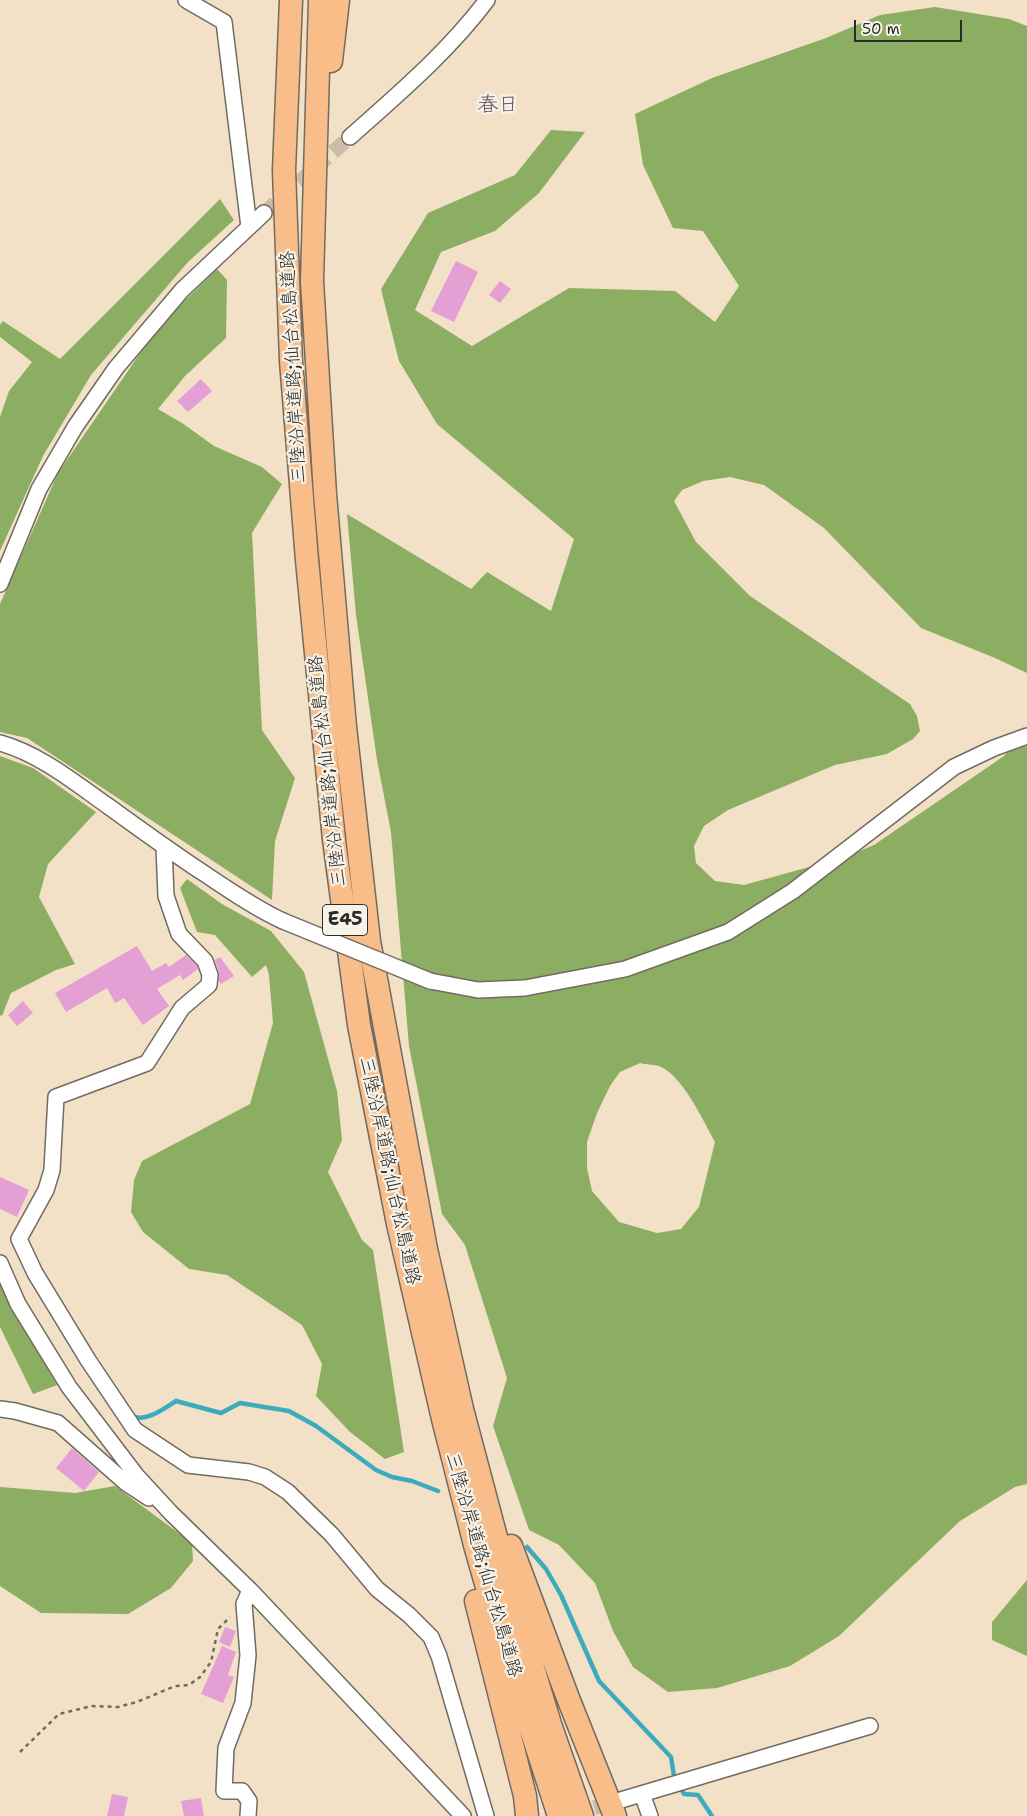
<!DOCTYPE html>
<html>
<head>
<meta charset="utf-8">
<style>
	body { margin:0 }
	#map { position:relative; width:1027px; height:1816px; overflow:hidden; background:#f3e1c7; font-family:"Shantell Sans",sans-serif }
	canvas { display:block }
	.scale { position:absolute; left:854px; top:20px; width:108px; height:22px; box-sizing:border-box; border:2px solid #2b2b2b; border-top:0; padding-left:6px; font-size:15px; line-height:18px; white-space:nowrap; color:#2b2b2b; -webkit-text-stroke:4px #f7f3e8; paint-order:stroke }
</style>
</head>
<body>
<div id="map">
<canvas width="1027" height="1816"></canvas>
<div class="scale">50 m</div>
</div>
<script>
const g = document.querySelector('canvas').getContext('2d');
g.lineJoin = 'round';
function paint(path, color) { g.fillStyle = color; g.fill(path, 'evenodd'); }
function stroke(path, color, width, dash) { g.strokeStyle = color; g.lineWidth = width; g.lineCap = dash ? 'butt' : 'round'; g.setLineDash(dash || []); g.stroke(path); }
function write(font, color, halo, rows, align = 'center') {
  g.font = font + ' "Shantell Sans","Klee One",sans-serif'; g.lineWidth = 4.5; g.setLineDash([]); g.textBaseline = 'middle'; g.strokeStyle = halo; g.fillStyle = color; for (const [text, x, y, turn = 0] of rows) {
    g.save(); g.translate(x, y); g.rotate((+turn || 0) * Math.PI / 180); g.textAlign = isNaN(turn) ? turn : align; if (halo) g.strokeText(text, 0, 0); g.fillText(text, 0, 0); g.restore();
  }
}
paint(new Path2D(`
	M935,7L1009,19L1027,26V673L995,658L921,628L824,528L764,485L730,477L703,481L682,490L674,501L696,542L750,596L910,704L917,716L920,731L913,739L887,754L835,765L728,810L704,826L694,846L696,863L715,881L744,885L845,857L874,845L1004,756L1027,730V1484L1015,1487L960,1521L839,1636L790,1666L717,1688L668,1692L633,1667L613,1631L595,1583L559,1545L529,1530L493,1426L507,1378L465,1245L442,1214L409,1046L391,832L377,760L356,615L347,514L471,589L487,572L551,611L574,539L437,424L399,361L381,289L428,213L515,175L551,130L585,132L539,193L495,231L441,252L415,310L472,346L569,288L675,291L715,322L739,286L703,231L673,228L643,165L635,114L712,78L826,38L880,15ZM640,1063C647,1065 657,1064 663,1068C684,1079 704,1122 715,1142L699,1207L681,1229L657,1233L619,1222L592,1191L587,1168V1142L597,1113L610,1086L620,1072Z
	M220,199L234,220L188,262L91,375L43,456L0,551V417L9,391L32,362L0,337V325L3,321L60,359Z
	M217,269L227,280L226,338L185,376L158,409L182,423L214,446L262,467L282,484L252,533L262,730L295,778L275,841L272,900L27,738L0,732V604L58,473L158,327Z
	M0,756L33,768L96,812L48,864L39,897L75,964L56,970L11,993L2,1016L0,1015Z
	M187,879L222,904L271,931L304,972L337,1091L342,1140L328,1172L362,1240L373,1250L404,1452L385,1459L350,1432L316,1396L322,1364L302,1325L227,1275L189,1269L143,1232L131,1212L134,1180L142,1161L250,1104L273,1023L269,975L266,965L252,977L215,935L197,932L180,888Z
	M0,1279L6,1294L57,1385L33,1394L0,1327Z
	M115,1486L192,1543L193,1561L171,1588L128,1614L41,1613L0,1586V1487L75,1493Z
	M1027,1580V1656L992,1640V1622Z`), '#8cae62');
stroke(new Path2D(`
	M132,1415C144,1424 165,1408 176,1401L221,1413L240,1403L289,1411L316,1426L376,1470L392,1477L412,1481L438,1491
	M527,1547L546,1569L561,1595L599,1681L671,1757L674,1776L676,1780
	M680,1787L684,1794L698,1795L712,1816`), '#3eabbd', 4.5);
paint(new Path2D(`
	M456,261L478,272L454,322L431,311Z
	M500,281L511,289L500,303L489,295Z
	M201,379L212,391L188,412L177,401Z
	M137,946L152,971L166,963L169,967L186,955L197,966L198,969L183,980L180,975L157,989L169,1006L143,1025L124,998L115,1003L107,988L66,1012L55,993Z
	M220,957L234,976L221,984L219,981V972L215,960Z
	M23,1001L33,1013L17,1026L8,1015Z
	M0,1177L29,1190L17,1217L0,1209Z
	M72,1448L99,1472L84,1491L56,1468Z
	M225,1627L236,1631L230,1647L219,1642Z
	M222,1646L236,1652L228,1675L234,1677L223,1703L201,1694Z
	M112,1794L128,1797L124,1816H107Z
	M201,1798L204,1816H184L181,1801Z`), '#e49fd4');
stroke(new Path2D(`
	M264,213L350,137
	M572,1814L618,1801`), '#cbbda8', 15, [15, 8]);
const minor = new Path2D(`
	M186,0L224,22L249,227
	M350,137C398,94 448,52 487,0
	M0,584L39,489L75,427L116,368L182,290L264,213
	M0,743C40,754 75,783 108,806C141,830 174,854 208,876C232,892 257,909 283,921
	M164,847L166,896L179,934L205,961L210,975L209,985L182,1008L147,1063L56,1097L52,1170L46,1190L19,1239L35,1273L88,1360L135,1430L188,1465L249,1472L265,1477L288,1492L332,1535L377,1589L409,1615L431,1637L439,1656L486,1816
	M430,981L478,990L525,988L625,969L728,932L793,891L954,767L994,748L1027,736
	M0,1263L18,1304L69,1387L136,1475L171,1513L250,1590L463,1816
	M0,1409L15,1411L58,1423L126,1483L149,1498
	M642,1794L650,1816
	M621,1800L870,1726
	M248,1816L249,1801L242,1791H224L226,1748L243,1703L248,1655L244,1604L250,1590`);
const highway = new Path2D(`
	M291,0L284,170L291,361L307,560L334,840L359,1025L398,1224L443,1419L475,1545L500,1633L559,1816
	M320,0L312,281L325,494L345,727L369,941L426,1249L462,1409L514,1605L550,1724L582,1816
	M331,61L338,0
	M511,1546L568,1698L615,1816
	M476,1601L525,1796L527,1816`);
stroke(minor, '#716b62', 18);
stroke(highway, '#716b62', 25);
stroke(new Path2D(`
	M20,1752L59,1714L92,1706L118,1707L137,1702L175,1686L189,1685L200,1677L211,1662L218,1629L230,1617`), '#716b62', 2.5, [4, 4]);
stroke(minor, '#fff', 15);
stroke(highway, '#f8bd89', 22);
const minorBridge = new Path2D(`
	M283,921L430,981`);
stroke(minorBridge, '#716b62', 18, []);
stroke(minorBridge, '#fff', 15);
for (const [x, y, w] of [
	[345,920,45]
]) { const box = new Path2D(); box.roundRect(x - w / 2, y - 15.5, w, 31, 4); g.fillStyle = '#f7f3e8'; g.fill(box); stroke(box, '#2b2b2b', 1); }
write('bold 18px', '#2b2b2b', null, [
	["E45",345,920]
]);
write('19px', '#2b2b2b', '#f7f3e8', [
	["三陸沿岸道路;仙台松島道路",294,367,-93],
	["三陸沿岸道路;仙台松島道路",328,771,-96],
	["三陸沿岸道路;仙台松島道路",389,1171,78],
	["三陸沿岸道路;仙台松島道路",483,1565,74]
]);
write('21px', '#6c5466', '#f7f3e8', [
	["春日",498,106]
]);
</script>
</body>
</html>
